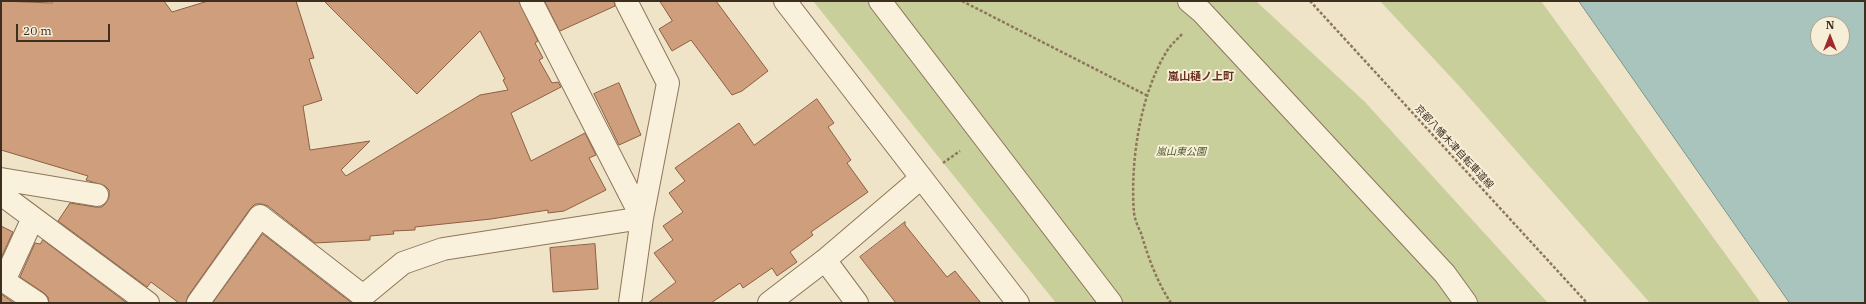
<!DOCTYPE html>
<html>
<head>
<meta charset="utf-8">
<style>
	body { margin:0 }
	#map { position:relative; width:1866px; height:304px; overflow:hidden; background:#f0e4c8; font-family:"IBM Plex Serif",serif }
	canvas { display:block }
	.frame { position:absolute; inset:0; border:2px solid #3d2e20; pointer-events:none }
	.north { position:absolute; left:1810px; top:16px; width:40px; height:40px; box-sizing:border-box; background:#f7eed8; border:1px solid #ada18e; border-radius:50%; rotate:0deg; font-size:11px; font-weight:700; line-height:16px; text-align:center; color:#3d2e20 }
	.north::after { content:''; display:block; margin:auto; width:14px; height:18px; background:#9e2a2b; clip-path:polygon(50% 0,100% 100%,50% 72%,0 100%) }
	.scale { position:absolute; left:16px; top:24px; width:94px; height:18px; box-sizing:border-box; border:2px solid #3d2e20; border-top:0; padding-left:5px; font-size:12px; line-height:14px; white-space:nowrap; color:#3d2e20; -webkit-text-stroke:3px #f7eed8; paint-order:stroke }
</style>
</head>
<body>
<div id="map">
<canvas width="1866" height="304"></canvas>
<div class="frame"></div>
<div class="north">N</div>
<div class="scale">20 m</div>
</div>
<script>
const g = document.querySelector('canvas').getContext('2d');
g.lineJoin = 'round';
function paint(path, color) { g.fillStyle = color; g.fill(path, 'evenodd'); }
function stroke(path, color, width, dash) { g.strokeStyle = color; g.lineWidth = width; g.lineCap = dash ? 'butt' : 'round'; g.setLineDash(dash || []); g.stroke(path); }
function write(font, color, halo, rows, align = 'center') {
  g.font = font + ' "IBM Plex Serif","Noto Sans JP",serif'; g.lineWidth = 4; g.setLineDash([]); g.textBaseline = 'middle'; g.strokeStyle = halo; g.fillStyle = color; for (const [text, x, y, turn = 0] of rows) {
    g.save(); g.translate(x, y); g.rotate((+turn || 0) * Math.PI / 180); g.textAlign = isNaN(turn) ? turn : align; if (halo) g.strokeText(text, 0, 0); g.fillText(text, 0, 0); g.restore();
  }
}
paint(new Path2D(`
	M813,1H1256L1365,102L1548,303H1056Z
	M1380,1H1541L1761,303H1650L1460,87Z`), '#c9cf9b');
const water = new Path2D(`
	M1579,1H1865V303H1790ZM1818,24H1842V48H1818Z`);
paint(water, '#a9c4bc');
stroke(water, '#6f938a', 1);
const building = new Path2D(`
	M1,1L52,3L53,1H164L172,12L208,1H296L314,58L309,59L322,100L303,106L310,150L370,141L341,170L346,176L480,95L508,90L503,80L505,79L480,31L417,94L324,1H519L538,41L535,43L543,58L539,60L552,83L558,82L561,87L511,113L531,161L585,133L596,155L589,158L606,190L564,211L548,213V210L491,219L415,227V230L393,231L394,234L370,236V240L315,243L268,206L262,204H255L250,209L188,296L186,303H179L151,282L147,287L58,221L70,203L95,207H102L106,203L109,197V190L105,186L86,180L88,176L1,150Z
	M545,1H614L615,6L560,31Z
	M660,1H716L768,71L742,91L732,95L691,40L672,51L659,29L672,21Z
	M619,83L641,135L619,145L594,94Z
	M817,99L834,123L828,127L851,160L847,163L868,192L811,232L813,235L790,252L797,262L777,276L772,268L743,288L740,283L711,303H648L676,282L654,253L673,240L663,226L683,212L669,193L685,181L675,168L739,123L754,145Z
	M905,222V225L947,277L955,271L981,303H896L860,257Z
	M1,226L13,232L1,258Z
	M263,234L331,287L352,303H213Z
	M43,240L127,303H49L48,297L44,293L20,277L35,243L40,244Z
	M595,244L598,289L553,292L550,248Z
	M1,294L14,303H1Z`);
paint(building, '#cf9f7d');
stroke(building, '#8d5f41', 1);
const minor = new Path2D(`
	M626,1L668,83L642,218L630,303
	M785,1L1018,303
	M880,1L1111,303
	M1189,1L1202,12L1445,274L1466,303
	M1,179L97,195
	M1,194L148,303
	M33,218L4,281L37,303
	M825,260L857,303
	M198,303L260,216L363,296L403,263L443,249L642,218L531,1
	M769,303L825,260L921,178`);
stroke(minor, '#8d765c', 24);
stroke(new Path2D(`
	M962,1L1148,96
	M1310,1L1587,303
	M943,163L960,151
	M1171,303C1157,282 1148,257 1141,233C1138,227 1135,220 1134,213C1130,162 1140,94 1167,51C1171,44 1178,39 1183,33`), '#8d765c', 2.5, [3, 2]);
stroke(minor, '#faf1dc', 22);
write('10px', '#3d2e20', '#f7eed8', [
	["京都八幡木津自転車道線",1454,147,47]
]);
write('italic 10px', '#4d5a26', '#f7eed8', [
	["嵐山東公園",1181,152]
]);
write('bold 11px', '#6b2e1e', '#f7eed8', [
	["嵐山樋ノ上町",1201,77]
]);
</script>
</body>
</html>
